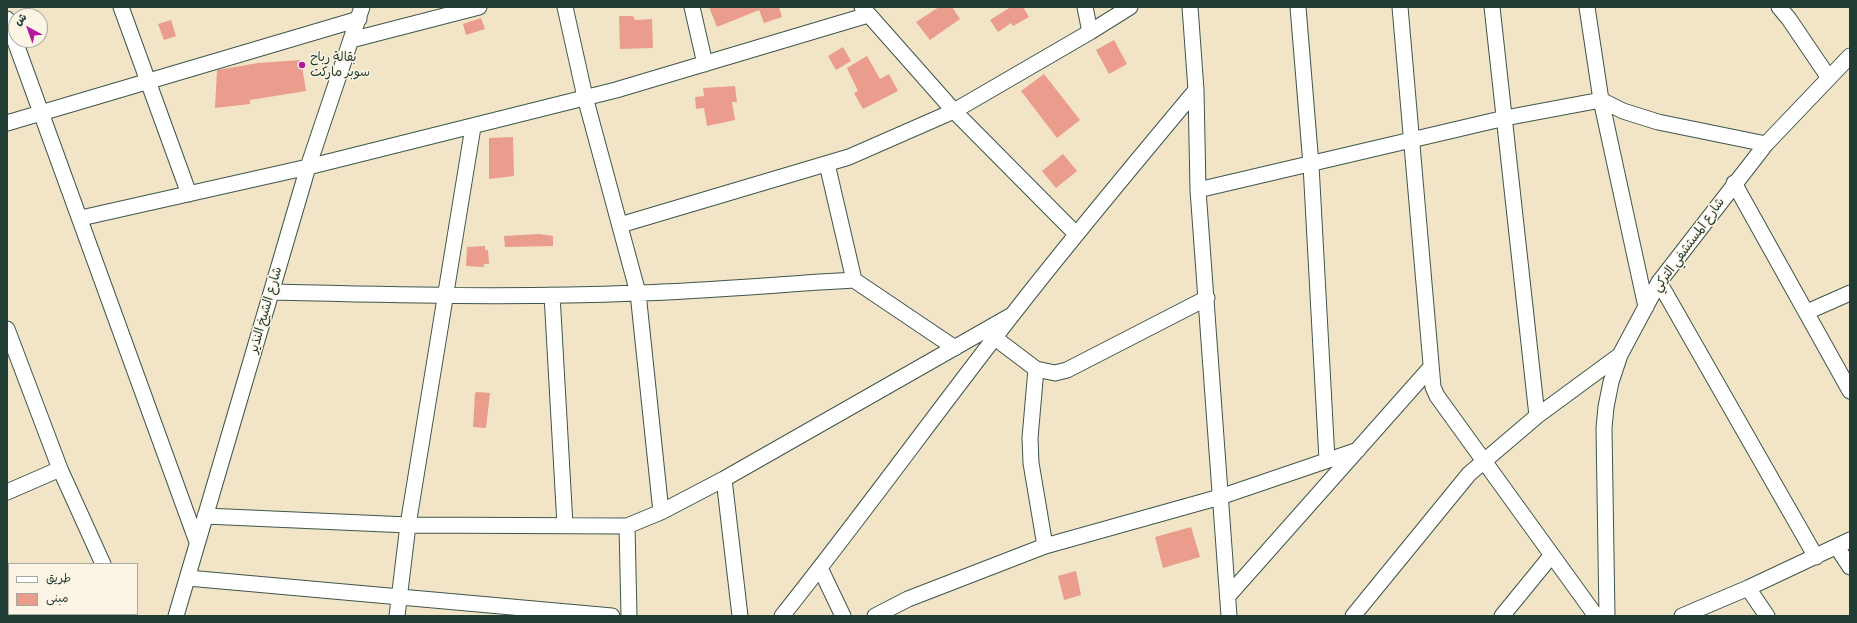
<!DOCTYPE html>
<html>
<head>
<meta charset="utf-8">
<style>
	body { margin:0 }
	#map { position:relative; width:1857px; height:623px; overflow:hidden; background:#f2e4c6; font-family:Itim,"Playpen Sans Arabic",sans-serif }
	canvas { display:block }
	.frame { position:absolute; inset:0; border:8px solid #1f3d34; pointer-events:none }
	.legend { position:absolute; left:8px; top:563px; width:130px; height:52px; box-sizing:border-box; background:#fcf5e5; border:1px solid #a4ab9e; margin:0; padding:5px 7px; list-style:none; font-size:12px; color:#1f3d34 }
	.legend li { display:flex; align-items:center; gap:8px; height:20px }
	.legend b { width:20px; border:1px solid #a4ab9e }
	.north { position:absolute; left:8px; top:8px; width:40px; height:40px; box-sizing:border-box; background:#fcf5e5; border:1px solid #a4ab9e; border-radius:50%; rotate:319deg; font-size:11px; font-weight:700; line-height:16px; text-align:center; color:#1f3d34 }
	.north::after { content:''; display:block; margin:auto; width:14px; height:18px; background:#b5179e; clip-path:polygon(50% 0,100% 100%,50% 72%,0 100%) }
</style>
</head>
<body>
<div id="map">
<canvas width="1857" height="623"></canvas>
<div class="frame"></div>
<ul class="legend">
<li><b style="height:5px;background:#fff"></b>طريق</li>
<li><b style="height:11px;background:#ea9c8d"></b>مبنى</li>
</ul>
<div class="north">ش</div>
</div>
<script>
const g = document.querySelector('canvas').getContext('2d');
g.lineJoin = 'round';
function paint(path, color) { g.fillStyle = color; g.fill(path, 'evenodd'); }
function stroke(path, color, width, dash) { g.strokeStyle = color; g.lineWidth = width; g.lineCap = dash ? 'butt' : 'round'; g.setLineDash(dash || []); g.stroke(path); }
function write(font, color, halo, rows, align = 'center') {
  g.font = font + ' Itim,"Playpen Sans Arabic",sans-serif'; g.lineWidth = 3; g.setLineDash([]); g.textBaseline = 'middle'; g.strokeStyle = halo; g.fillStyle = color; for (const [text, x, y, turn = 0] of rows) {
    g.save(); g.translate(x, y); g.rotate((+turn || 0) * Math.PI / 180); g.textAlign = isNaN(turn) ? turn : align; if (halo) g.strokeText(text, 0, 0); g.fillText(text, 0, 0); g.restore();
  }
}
paint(new Path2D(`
	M709,7H779L782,17L764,23L759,10L717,27Z
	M939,7H952L960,19L930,40L916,22Z
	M1011,7H1023L1029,17L1013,26L1011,23L998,32L990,20Z
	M619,16H633L635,20L652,19L653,48L620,49Z
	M481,18L485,29L466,35L463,24Z
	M171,20L176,36L164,40L158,24Z
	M1114,40L1127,64L1109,74L1096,50Z
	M843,47L851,61L836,70L828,56Z
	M867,56L880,79L889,74L898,91L863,109L854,93L858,91L847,68Z
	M301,60L306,91L250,100V104L215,108L217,70L258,63Z
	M1044,74L1080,120L1057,138L1021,91Z
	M735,86L737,102H732L735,120L707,126L704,108L696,109L695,97L704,96L703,88Z
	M513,137L514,176L489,179V138Z
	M1063,154L1077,171L1056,188L1042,171Z
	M539,234L553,236V246L505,247L504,236Z
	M485,246V250H488L489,264H484V267L466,266L467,247Z
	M477,392L490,393L486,428L473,427L475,393Z
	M1191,527L1200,557L1163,568L1155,537Z
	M1076,571L1081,595L1064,600L1058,576Z`), '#ea9c8d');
const minor = new Path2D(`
	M121,7L189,194
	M565,7L585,97L638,293L661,512
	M692,7L705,64
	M862,7L954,111L1076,234
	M1085,7L1090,32
	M1190,7L1196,90L1198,190L1229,616
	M1298,7L1311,165L1327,460
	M1400,7L1433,387L1437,396L1596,616
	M1492,7L1537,416
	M1587,7L1601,100L1646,307
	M1779,7L1789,19L1829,78
	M7,19L197,542
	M351,40L479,7
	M7,123L359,19
	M827,164L854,280L955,348
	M1734,183L1850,391
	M1198,190L1505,118L1601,100L1623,111L1658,122L1766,144
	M81,218L308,167L616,90L868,15
	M620,225L849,157L954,111L1090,32L1130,7
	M1659,282L1816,557
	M272,292C394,295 515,298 637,293C709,291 781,284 854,280
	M552,295L565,525
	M1807,312L1850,293
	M7,329L60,469L103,564
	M995,338L1036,369L1055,373L1067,370L1207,298
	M1036,369L1030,438L1031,463L1045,546
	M724,479L740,616
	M7,492L60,469
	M205,516L408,525L627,526L661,512L724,479L1012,315
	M627,526L629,616
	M1837,547L1850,567
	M820,568L843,616
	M188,578L612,616
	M1748,588L1767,616
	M1228,596L1431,367
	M126,614L127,616
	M176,616L308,167L362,7
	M397,616L408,525L473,127
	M782,616C861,517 935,414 1013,314C1072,238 1134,164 1196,90
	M875,616L908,599L1045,546L1220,497L1358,450
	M1353,616L1469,474L1537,416L1620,355
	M1502,616L1551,556
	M1607,616L1604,428L1606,407L1611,382L1620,355L1659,282L1766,144L1850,56
	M1682,616L1748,588L1850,540`);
stroke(minor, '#3f564a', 17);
stroke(minor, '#fff', 15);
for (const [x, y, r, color] of [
	[302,65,4,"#b5179e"]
]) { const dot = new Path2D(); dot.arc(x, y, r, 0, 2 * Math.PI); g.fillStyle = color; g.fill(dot); stroke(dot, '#fcf5e5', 1.5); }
write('13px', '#1f3d34', '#fcf5e5', [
	["بقالة رباح",310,58],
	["سوبر ماركت",310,73]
], 'left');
write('13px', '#1f3d34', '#fcf5e5', [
	["شارع المستشفي التركي",1689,245,-54],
	["شارع الشيخ النذير",266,310,-74]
]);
</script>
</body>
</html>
